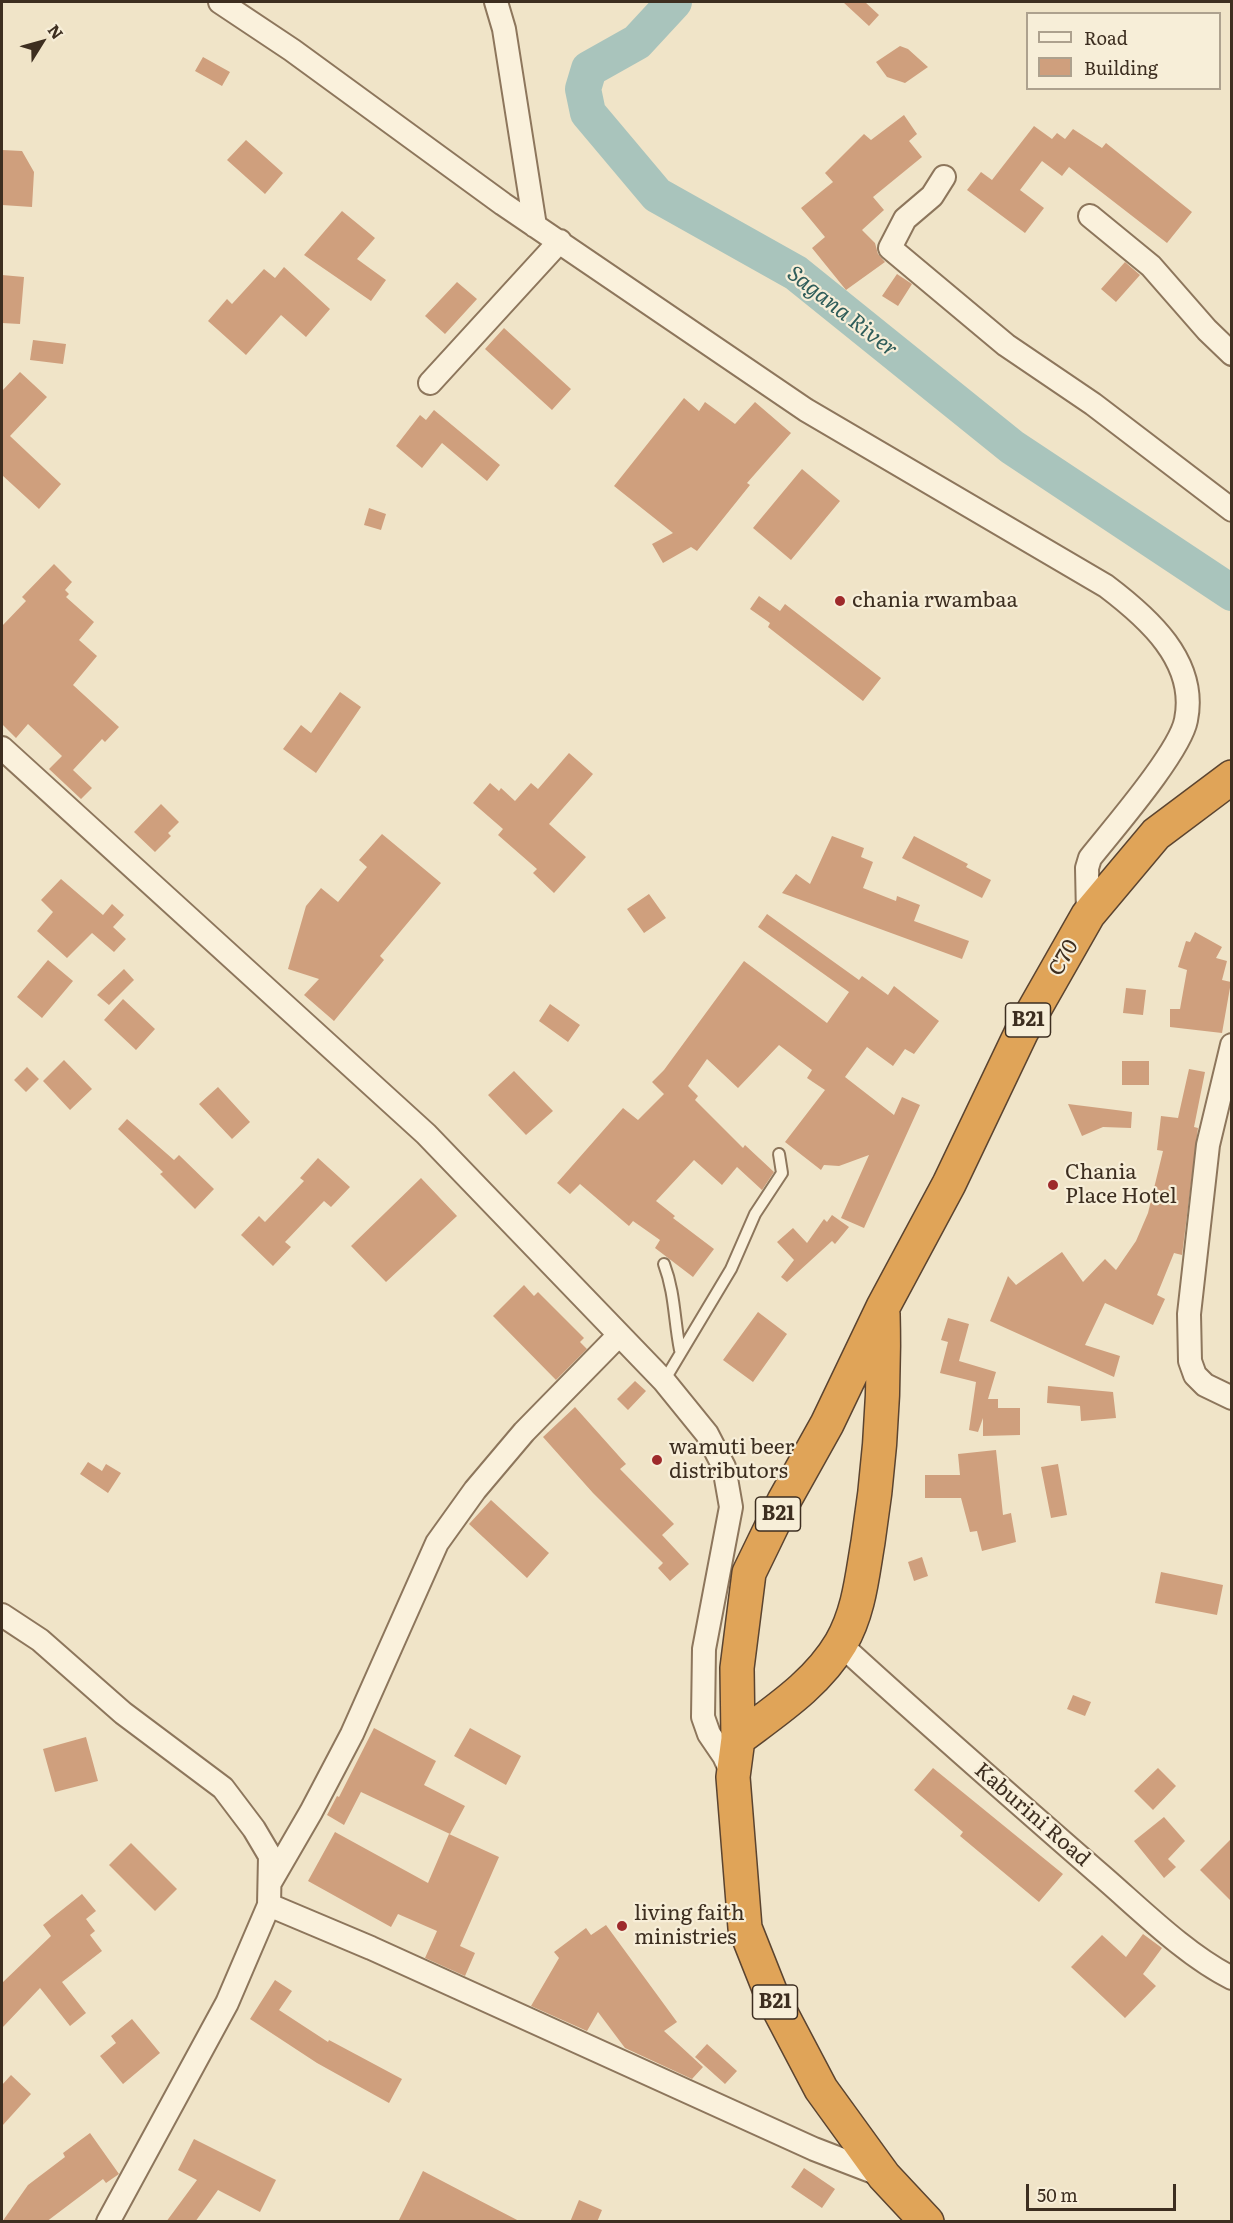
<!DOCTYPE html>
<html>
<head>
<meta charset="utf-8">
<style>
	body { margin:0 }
	#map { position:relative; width:1233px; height:2223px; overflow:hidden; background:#f0e4c8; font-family:Literata,serif }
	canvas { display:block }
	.frame { position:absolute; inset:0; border:3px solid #3d2e20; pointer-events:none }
	.legend { position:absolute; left:1026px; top:12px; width:195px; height:78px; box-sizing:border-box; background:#f7eed8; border:2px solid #ada18e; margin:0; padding:8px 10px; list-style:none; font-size:18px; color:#3d2e20 }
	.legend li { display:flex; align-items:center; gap:12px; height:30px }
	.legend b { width:30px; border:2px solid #ada18e }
	.north { position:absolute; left:12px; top:12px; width:60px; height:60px; -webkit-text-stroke:4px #f7eed8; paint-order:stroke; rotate:53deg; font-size:16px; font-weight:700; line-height:24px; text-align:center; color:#3d2e20 }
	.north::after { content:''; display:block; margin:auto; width:21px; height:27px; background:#3d2e20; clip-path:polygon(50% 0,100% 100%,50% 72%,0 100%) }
	.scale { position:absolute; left:1026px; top:2184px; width:150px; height:27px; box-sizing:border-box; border:3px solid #3d2e20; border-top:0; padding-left:8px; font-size:18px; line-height:21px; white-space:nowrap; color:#3d2e20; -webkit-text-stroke:4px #f7eed8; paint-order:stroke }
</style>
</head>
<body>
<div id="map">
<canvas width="1233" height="2223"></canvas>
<div class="frame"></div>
<ul class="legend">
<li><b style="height:8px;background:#faf1dc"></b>Road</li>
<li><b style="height:16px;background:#cf9f7d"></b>Building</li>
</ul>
<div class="north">N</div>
<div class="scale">50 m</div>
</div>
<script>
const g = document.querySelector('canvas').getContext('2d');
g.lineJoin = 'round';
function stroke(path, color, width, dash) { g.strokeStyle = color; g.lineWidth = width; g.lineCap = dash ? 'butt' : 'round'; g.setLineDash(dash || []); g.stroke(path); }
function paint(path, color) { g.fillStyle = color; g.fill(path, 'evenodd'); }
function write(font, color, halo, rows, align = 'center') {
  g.font = font + ' Literata,serif'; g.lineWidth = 4.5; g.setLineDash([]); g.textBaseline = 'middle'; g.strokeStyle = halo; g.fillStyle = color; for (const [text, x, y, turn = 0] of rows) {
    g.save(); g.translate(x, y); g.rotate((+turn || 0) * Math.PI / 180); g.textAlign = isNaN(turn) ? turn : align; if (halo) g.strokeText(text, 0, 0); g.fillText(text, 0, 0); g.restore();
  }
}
stroke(new Path2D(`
	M674,2L637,42L589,69L583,89L588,113L657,195L796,273L1012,447L1232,593`), '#a9c4bc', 36);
paint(new Path2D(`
	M843,2H865L879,15L869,26Z
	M900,46L908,49L928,67L905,83L887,77L876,62Z
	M203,57L230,72L222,86L195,71Z
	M904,115L917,134L909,141L922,157L873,197L884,210L862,230L875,243L878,254L885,262L846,290L812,248L825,237L801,208L833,182L825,173L864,134L871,140Z
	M1034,126L1052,139L1057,133L1065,139L1073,129L1102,148L1106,143L1192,212L1167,243L1069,167L1062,176L1042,161L1020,190L1044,208L1025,233L967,190L981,172L992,180Z
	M246,140L283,173L265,194L227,160Z
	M2,150L22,151L34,172L32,207L2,205Z
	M342,211L375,238L357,259L386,280L371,301L304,255Z
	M1125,262L1140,275L1116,302L1101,289Z
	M284,267L330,309L306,337L281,315L246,355L208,321L227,299L232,304L264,269L275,278Z
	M897,274L912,284L898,306L882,296Z
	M2,275L24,277L20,324L2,323Z
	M457,282L477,299L445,334L425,316Z
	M504,328L571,389L552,410L485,349Z
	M33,340L66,344L63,364L30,360Z
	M20,372L47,397L10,436L61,484L39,509L2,475V391Z
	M684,398L699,411L705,402L735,424L755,402L791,433L747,483L750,485L697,551L691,547L663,563L652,544L673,533L614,486Z
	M434,410L500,465L487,481L442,443L422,468L396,446L420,415L426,420Z
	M802,469L840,501L791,560L753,528Z
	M369,508L386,514L381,530L364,525Z
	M54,564L72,582L65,590L69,594L66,597L94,622L79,640L97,656L73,685L119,727L105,742L102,739L73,770L92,788L81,799L49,769L62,756L28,724L16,738L2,724V626L26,601L22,597Z
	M759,596L780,611L785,604L881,678L863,701L768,627L770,623L750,609Z
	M340,692L361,707L316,773L283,749L301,725L311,733Z
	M569,753L593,774L549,824L586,857L554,893L533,873L537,869L498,835L503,829L473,803L490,783L499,791L501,788L515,801L531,783L538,789Z
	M161,804L179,822L168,833L171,836L155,852L134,832Z
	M382,834L441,883L380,956L384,960L334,1021L304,995L319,979L288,969L306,906L321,888L338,902L367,867L359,860Z
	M832,836L864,848L861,857L873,862L863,888L896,901L897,896L920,905L914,921L969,941L962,959L782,893L796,874L810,884Z
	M914,836L968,864L966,867L991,880L982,898L902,858Z
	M61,879L103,915L112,904L124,915L113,927L126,939L114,952L92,933L67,958L37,931L53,912L41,900Z
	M649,894L666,918L644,933L627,909Z
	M767,914L859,980L862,976L888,995L894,986L939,1021L914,1054L905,1049L893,1066L867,1047L845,1077L894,1115L902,1097L920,1105L864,1228L841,1218L869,1155L839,1166L824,1165L821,1170L785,1142L825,1090L807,1078L812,1070L779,1045L738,1088L707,1059L688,1086L698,1096L695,1100L743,1148L745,1145L774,1172L762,1190L737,1167L722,1185L694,1160L656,1201L675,1216L673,1218L714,1249L693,1277L655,1248L660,1240L633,1221L629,1226L580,1184L570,1194L557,1183L623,1108L638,1120L664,1094L652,1082L664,1070L744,961L827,1023L849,992L758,927Z
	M1195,932L1222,947L1216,958L1227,961L1222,980L1231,982L1222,1033L1170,1027V1009H1180L1187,970L1178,967L1186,941L1190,942Z
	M48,960L73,981L42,1018L17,997Z
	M124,969L134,980L109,1005L97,995Z
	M1126,988L1146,990L1143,1015L1123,1013Z
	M123,999L155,1029L136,1050L104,1020Z
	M550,1004L580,1025L568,1042L539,1021Z
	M64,1060L92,1089L70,1110L43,1081Z
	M1122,1061H1149V1085H1122Z
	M27,1067L39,1079L26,1092L14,1080Z
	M1189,1069L1205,1072L1194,1127L1198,1128L1182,1255L1174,1253L1157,1295L1165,1299L1153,1325L1105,1303L1085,1345L1120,1356L1114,1377L990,1321L1008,1276L1016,1285L1062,1252L1083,1282L1105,1259L1116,1270L1136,1241L1148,1213L1163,1151L1157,1150L1161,1116L1178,1118Z
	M514,1071L553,1111L526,1135L488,1095Z
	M218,1087L250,1122L232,1139L199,1104Z
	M1068,1104L1132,1112L1131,1128L1103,1127L1082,1136Z
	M127,1119L174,1160L179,1155L214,1189L195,1209L160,1174L163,1172L118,1129Z
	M318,1158L350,1187L331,1207L324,1201L285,1242L291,1247L273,1266L241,1235L259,1216L265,1222L304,1181L300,1178Z
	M421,1178L457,1216L386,1282L351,1246Z
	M832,1215L849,1227L835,1244L832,1241L787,1282L781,1277L794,1260L777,1242L793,1228L807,1243L824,1219L827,1222Z
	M524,1285L534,1296L538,1292L584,1338L580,1342L587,1349L556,1380L493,1316Z
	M758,1312L787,1334L753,1382L723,1360Z
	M948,1318L969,1324L959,1361L996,1372L988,1399H998V1408H1020V1435L983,1436V1418L978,1432L969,1430L976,1382L940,1373L948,1342L941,1340Z
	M635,1381L646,1391L628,1410L617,1399Z
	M1048,1386L1113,1392L1116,1418L1081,1421L1080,1406L1047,1403Z
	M575,1407L626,1464L620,1469L674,1524L662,1535L689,1564L670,1581L658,1568L663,1563L593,1493L543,1437Z
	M996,1450L1003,1515L1011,1513L1016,1542L982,1551L977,1531L970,1532L961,1498H925V1475H960L958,1454Z
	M88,1462L102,1471L106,1464L121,1473L108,1493L80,1474Z
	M1058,1464L1067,1515L1051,1518L1041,1467Z
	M491,1500L549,1553L527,1578L469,1524Z
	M922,1557L928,1576L914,1581L908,1562Z
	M1161,1572L1223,1585L1217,1615L1155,1603Z
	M1073,1695L1091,1702L1085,1716L1067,1709Z
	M374,1728L436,1761L424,1785L465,1806L450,1834L361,1792L344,1825L327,1815L337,1796L339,1797Z
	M470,1728L521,1756L506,1785L454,1756Z
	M86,1737L98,1781L55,1792L43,1749Z
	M933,1768L1063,1874L1039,1902L960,1836L963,1832L914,1790Z
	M1158,1768L1176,1786L1153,1810L1134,1791Z
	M1164,1817L1185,1841L1168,1859L1176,1867L1164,1878L1134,1841Z
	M335,1832L428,1883L449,1834L499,1857L460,1946L475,1953L465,1976L425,1958L437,1931L398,1914L391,1927L308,1881Z
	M1232,1838V1902L1200,1870Z
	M131,1843L177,1889L155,1911L109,1865Z
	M82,1894L96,1911L86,1919L95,1931L90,1935L102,1951L62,1982L86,2013L70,2026L40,1988L2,2028V1983L51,1936L43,1925Z
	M606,1925L677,2022L664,2031L703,2067L692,2079L625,2048L598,2012L587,2031L531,2006L559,1958L554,1952L586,1928L591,1935Z
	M1143,1934L1162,1948L1143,1974L1156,1986L1125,2018L1071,1967L1102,1935L1126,1957Z
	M275,1980L292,1991L279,2010L328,2042L329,2040L402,2079L389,2103L317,2063L250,2019Z
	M132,2019L160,2053L123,2084L100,2056L116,2043L111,2036Z
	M707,2044L737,2071L725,2084L695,2057Z
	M11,2075L31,2094L2,2126V2085Z
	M90,2133L119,2174L106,2183L103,2179L46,2222H2L28,2185L65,2157L63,2153Z
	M194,2139L276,2180L260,2212L218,2190L195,2222H166L197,2180L178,2170Z
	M804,2168L835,2189L822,2208L791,2187Z
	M423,2171L467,2194L521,2222H398Z
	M579,2200L602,2210L597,2222H570Z`), '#cf9f7d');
const lane = new Path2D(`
	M664,1264C675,1293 674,1320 680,1350
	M664,1381L731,1269L755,1214L782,1173L779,1154`);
const street = new Path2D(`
	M220,2L292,50L503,204L806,410L1106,586C1147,617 1198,661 1186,720C1180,752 1113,829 1090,858L1087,868L1088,915
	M496,2L504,29L535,226
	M944,177L932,196L905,219L890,248L1006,345L1093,404L1232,510
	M1090,216L1151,266L1207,330L1232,354
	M430,383L560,241
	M2,748L426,1134L664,1381L707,1434L724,1467L731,1507L704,1649L703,1717L709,1734L724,1756L733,1776
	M1232,1045L1208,1145L1189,1314L1190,1361L1195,1375L1205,1385L1232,1398
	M2,1615L40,1640L123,1713L223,1788L254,1829L270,1856L269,1905L227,2003L108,2222
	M840,1644C924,1721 1010,1796 1096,1871C1136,1905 1185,1955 1232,1978
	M271,1881L311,1812L352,1734L437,1543L475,1490L524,1432L619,1335
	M269,1905L371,1948L814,2149L884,2176`);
const highway = new Path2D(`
	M738,1739C775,1711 817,1684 841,1643C859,1612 862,1577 868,1542C880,1466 885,1391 883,1314
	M927,2222L884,2176L821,2089L772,1996L745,1928L733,1777L738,1739L737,1668L749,1573L784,1501L827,1424L883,1307L949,1184L1022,1031L1088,915L1156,834L1232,777`);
stroke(lane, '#8d765c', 14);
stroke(street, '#8d765c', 26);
stroke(highway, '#5b4430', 36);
stroke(lane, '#faf1dc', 10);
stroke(street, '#faf1dc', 22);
stroke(highway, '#e0a458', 33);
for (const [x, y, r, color] of [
	[840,601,6,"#9e2a2b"],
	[1053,1185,6,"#9e2a2b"],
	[657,1460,6,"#9e2a2b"],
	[622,1926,6,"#9e2a2b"]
]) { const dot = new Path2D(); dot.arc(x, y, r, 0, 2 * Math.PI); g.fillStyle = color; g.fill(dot); stroke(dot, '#f7eed8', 2); }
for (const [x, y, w] of [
	[1028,1020,45],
	[778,1514,45],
	[775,2002,45]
]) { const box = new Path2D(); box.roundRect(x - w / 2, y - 17, w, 34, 4.5); g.fillStyle = '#f7eed8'; g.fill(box); stroke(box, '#3d2e20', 1.5); }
write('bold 20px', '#3d2e20', null, [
	["B21",1028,1020],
	["B21",778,1514],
	["B21",775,2002]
]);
write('21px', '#3d2e20', '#f7eed8', [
	["chania rwambaa",852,601],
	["Chania",1065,1173],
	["Place Hotel",1065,1197],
	["wamuti beer",669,1448],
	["distributors",669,1472],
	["living faith",634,1914],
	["ministries",634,1938]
], 'left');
write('21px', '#3d2e20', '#f7eed8', [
	["C70",1064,958,-60],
	["Kaburini Road",1032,1815,41]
]);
write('italic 22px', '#2f5d5a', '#f7eed8', [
	["Sagana River",842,312,38]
]);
</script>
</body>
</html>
